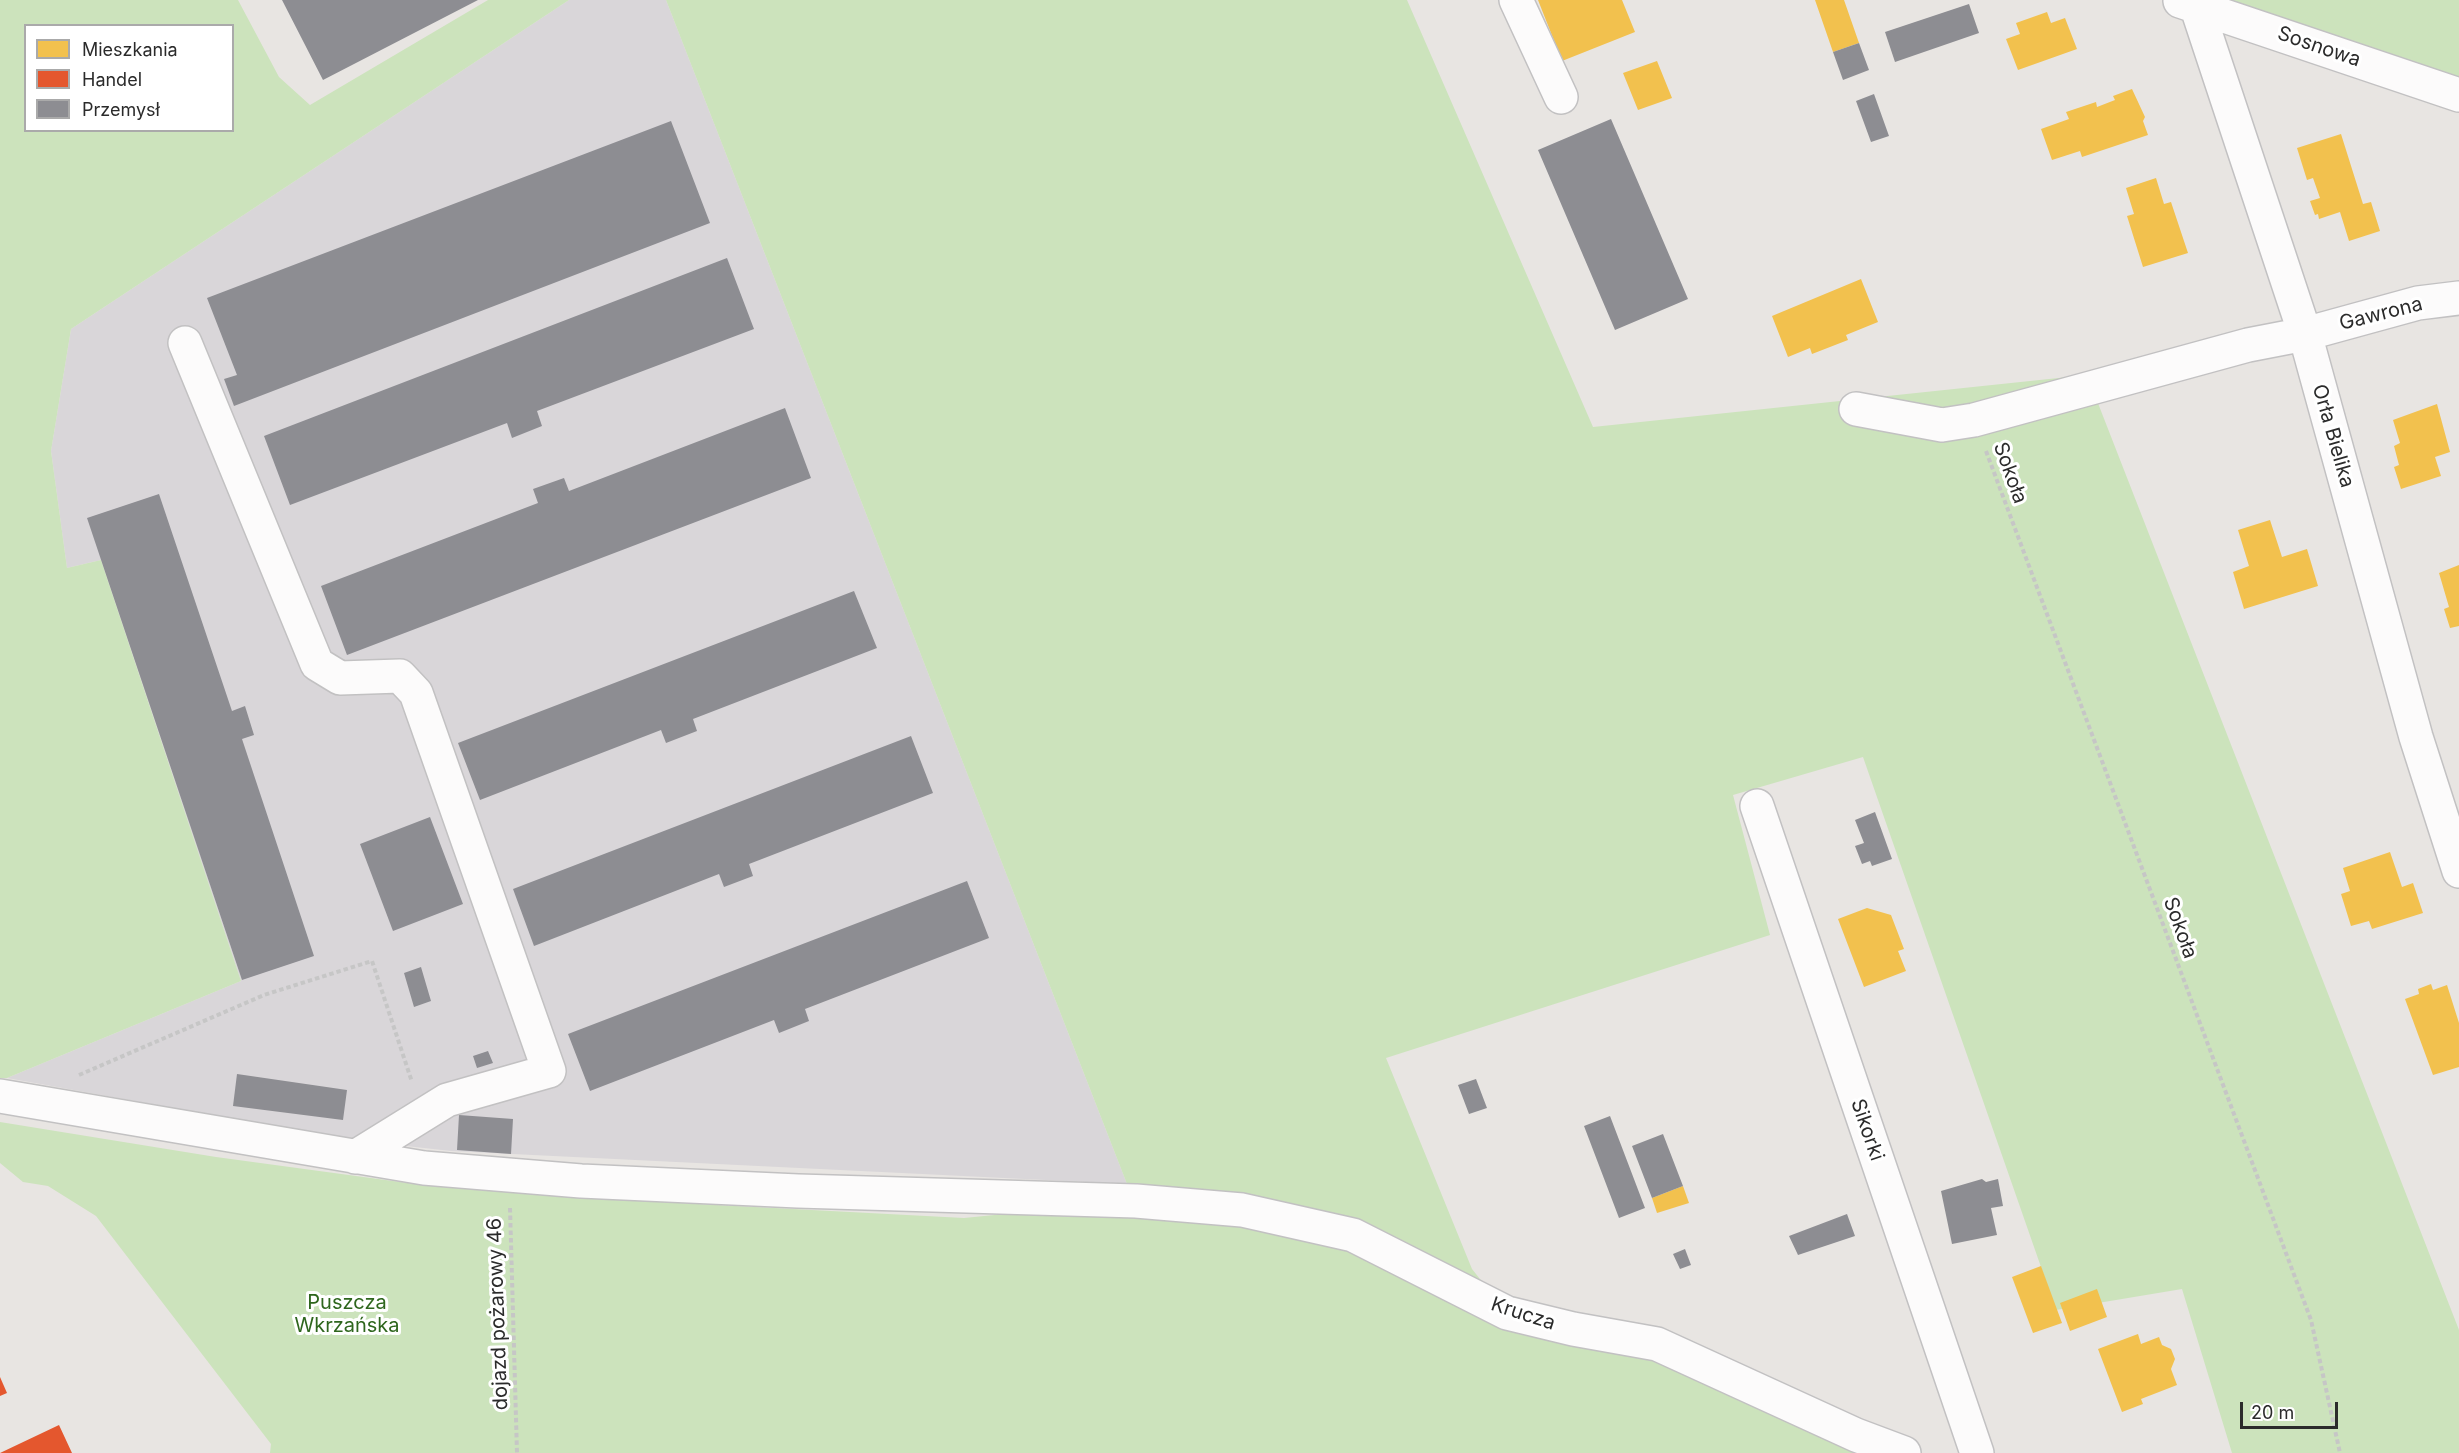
<!DOCTYPE html>
<html>
<head>
<meta charset="utf-8">
<style>
	body { margin:0 }
	#map { position:relative; width:2459px; height:1453px; overflow:hidden; background:#e8e5e2; font-family:Inter,sans-serif }
	canvas { display:block }
	.legend { position:absolute; left:24px; top:24px; width:210px; height:108px; box-sizing:border-box; background:#fff; border:2px solid #aaa; margin:0; padding:8px 10px; list-style:none; font-size:18px; color:#2b2b2b }
	.legend li { display:flex; align-items:center; gap:12px; height:30px }
	.legend b { width:30px; border:2px solid #aaa }
	.scale { position:absolute; left:2240px; top:1402px; width:98px; height:27px; box-sizing:border-box; border:3px solid #2b2b2b; border-top:0; padding-left:8px; font-size:18px; line-height:21px; white-space:nowrap; color:#2b2b2b; -webkit-text-stroke:4px #fff; paint-order:stroke }
</style>
</head>
<body>
<div id="map">
<canvas width="2459" height="1453"></canvas>
<ul class="legend">
<li><b style="height:16px;background:#f2c14e"></b>Mieszkania</li>
<li><b style="height:16px;background:#e4572e"></b>Handel</li>
<li><b style="height:16px;background:#8d8d92"></b>Przemysł</li>
</ul>
<div class="scale">20 m</div>
</div>
<script>
const g = document.querySelector('canvas').getContext('2d');
g.lineJoin = 'round';
function paint(path, color) { g.fillStyle = color; g.fill(path, 'evenodd'); }
function stroke(path, color, width, dash) { g.strokeStyle = color; g.lineWidth = width; g.lineCap = dash ? 'butt' : 'round'; g.setLineDash(dash || []); g.stroke(path); }
function write(font, color, halo, rows, align = 'center') {
  g.font = font + ' Inter,sans-serif'; g.lineWidth = 6; g.setLineDash([]); g.textBaseline = 'middle'; g.strokeStyle = halo; g.fillStyle = color; for (const [text, x, y, turn = 0] of rows) {
    g.save(); g.translate(x, y); g.rotate((+turn || 0) * Math.PI / 180); g.textAlign = isNaN(turn) ? turn : align; if (halo) g.strokeText(text, 0, 0); g.fillText(text, 0, 0); g.restore();
  }
}
paint(new Path2D(`
	M569,0H666L1127,1184L451,1151L352,1140L7,1078L241,981L101,560L67,568L51,451L71,329Z`), '#d9d6d9');
paint(new Path2D(`
	M0,0H238L279,77L310,105L488,0H569L71,329L51,451L67,568L101,560L241,981L7,1078H0ZM26,26H232V130H26Z
	M666,0H1407L1593,427L2087,375L2459,1330V1453H2232L2182,1289L2056,1310L1863,757L1733,795L1770,935L1386,1058L1472,1269L1507,1313L1573,1329L1904,1453H270L271,1444L96,1216L48,1186L23,1182L0,1163V1122L216,1157L415,1184L679,1203L964,1218L1136,1201L1127,1184Z
	M2200,0H2459V81Z`), '#cce3bc');
paint(new Path2D(`
	M1538,0H1622L1635,32L1562,61Z
	M1815,0H1844L1859,43L1833,52Z
	M2047,12L2051,23L2065,18L2077,49L2018,70L2006,39L2020,34L2016,23Z
	M1657,61L1672,98L1638,110L1623,73Z
	M2132,89L2145,117L2143,121L2148,135L2082,157L2080,151L2052,160L2041,129L2069,119L2066,112L2096,102L2097,107L2115,100L2113,96Z
	M2341,134L2363,204L2371,202L2380,231L2349,241L2340,212L2319,219L2318,214L2315,215L2310,201L2320,198L2313,178L2307,180L2297,148Z
	M2156,178L2164,204L2171,202L2188,253L2143,267L2127,216L2134,214L2126,188Z
	M1861,279L1878,322L1846,335L1848,340L1812,354L1810,348L1788,357L1772,316Z
	M2437,404L2450,452L2435,457L2441,476L2401,489L2394,467L2399,465L2394,446L2400,443L2393,420Z
	M2270,520L2282,557L2307,549L2318,586L2244,609L2233,572L2249,566L2238,530Z
	M2459,565V626L2450,628L2444,609L2449,607L2439,573Z
	M2390,852L2402,887L2413,883L2423,913L2372,929L2369,921L2351,926L2341,894L2350,891L2343,868Z
	M1867,908L1891,915L1904,949L1898,951L1906,971L1864,987L1838,919Z
	M2431,984L2433,990L2447,985L2459,1023V1067L2433,1075L2405,999L2419,994L2418,989Z
	M1683,1186L1689,1203L1657,1213L1652,1198Z
	M2041,1266L2062,1323L2033,1333L2012,1277Z
	M2097,1289L2107,1317L2070,1331L2060,1303Z
	M2138,1334L2141,1344L2159,1337L2162,1345L2171,1349L2175,1359L2171,1369L2177,1385L2141,1399L2143,1404L2122,1412L2098,1349Z`), '#f2c14e');
paint(new Path2D(`
	M0,1377L7,1393L0,1396Z
	M59,1425L72,1453H0Z`), '#e4572e');
paint(new Path2D(`
	M282,0H478L323,80Z
	M1969,4L1979,33L1895,62L1885,32Z
	M1859,43L1869,70L1843,80L1833,52Z
	M1874,94L1889,136L1871,142L1856,101Z
	M1611,119L1688,299L1615,330L1538,150Z
	M671,121L710,223L234,406L224,379L237,375L207,298Z
	M727,258L754,329L537,411L542,426L512,438L507,423L290,505L264,436Z
	M785,408L811,478L347,655L321,586L538,503L533,489L564,478L569,491Z
	M159,494L232,711L245,706L254,735L242,739L314,956L242,980L87,518Z
	M854,591L877,648L693,719L697,731L666,743L661,730L480,800L458,743Z
	M911,736L933,793L749,864L753,876L724,887L719,874L534,946L513,889Z
	M1875,812L1892,859L1872,866L1870,861L1862,864L1855,846L1864,843L1855,820Z
	M430,817L463,904L393,931L360,844Z
	M967,881L989,938L805,1009L809,1021L779,1033L774,1020L590,1091L568,1034Z
	M421,967L431,1001L414,1007L404,973Z
	M488,1051L493,1063L477,1068L473,1056Z
	M237,1074L347,1090L343,1120L233,1106Z
	M1476,1079L1487,1108L1469,1114L1458,1085Z
	M459,1115L513,1119L511,1154L457,1150Z
	M1610,1116L1645,1208L1619,1218L1584,1126Z
	M1663,1134L1683,1186L1652,1198L1632,1146Z
	M1982,1179L1986,1182L1998,1179L2003,1206L1991,1208L1997,1235L1952,1244L1941,1191Z
	M1847,1214L1855,1236L1798,1255L1789,1236Z
	M1685,1249L1691,1265L1680,1269L1673,1254Z`), '#8d8d92');
const minor = new Path2D(`
	M1516,0L1561,97
	M2180,1L2459,95
	M2196,5L2305,334L2416,737L2459,871
	M185,343L317,664L340,678L400,676L416,693L549,1071L447,1100L355,1157
	M1856,409L1942,425L1974,420L2248,345L2305,334L2418,303L2459,298
	M1757,806L1977,1453
	M0,1096L424,1168L581,1181L798,1191L1136,1201L1242,1210L1353,1235L1507,1313L1573,1329L1657,1344L1856,1435L1904,1453`);
stroke(minor, '#c2c1c2', 36);
stroke(new Path2D(`
	M1986,451L2311,1320L2340,1453
	M79,1075L264,995L372,961L412,1082
	M510,1208L517,1453`), '#c6c6c6', 4, [4.5, 3]);
stroke(minor, '#fcfbfb', 33);
write('20px', '#2b2b2b', '#fff', [
	["Sosnowa",2319,47,19],
	["Gawrona",2381,314,-14],
	["Orła Bielika",2333,436,74],
	["Sokoła",2010,473,70],
	["Sokoła",2180,928,70],
	["Sikorki",1867,1130,71],
	["dojazd pożarowy 46",498,1314,-92],
	["Krucza",1523,1314,18]
]);
write('20px', '#2e661d', '#fff', [
	["Puszcza",347,1303],
	["Wkrzańska",347,1326]
]);
</script>
</body>
</html>
